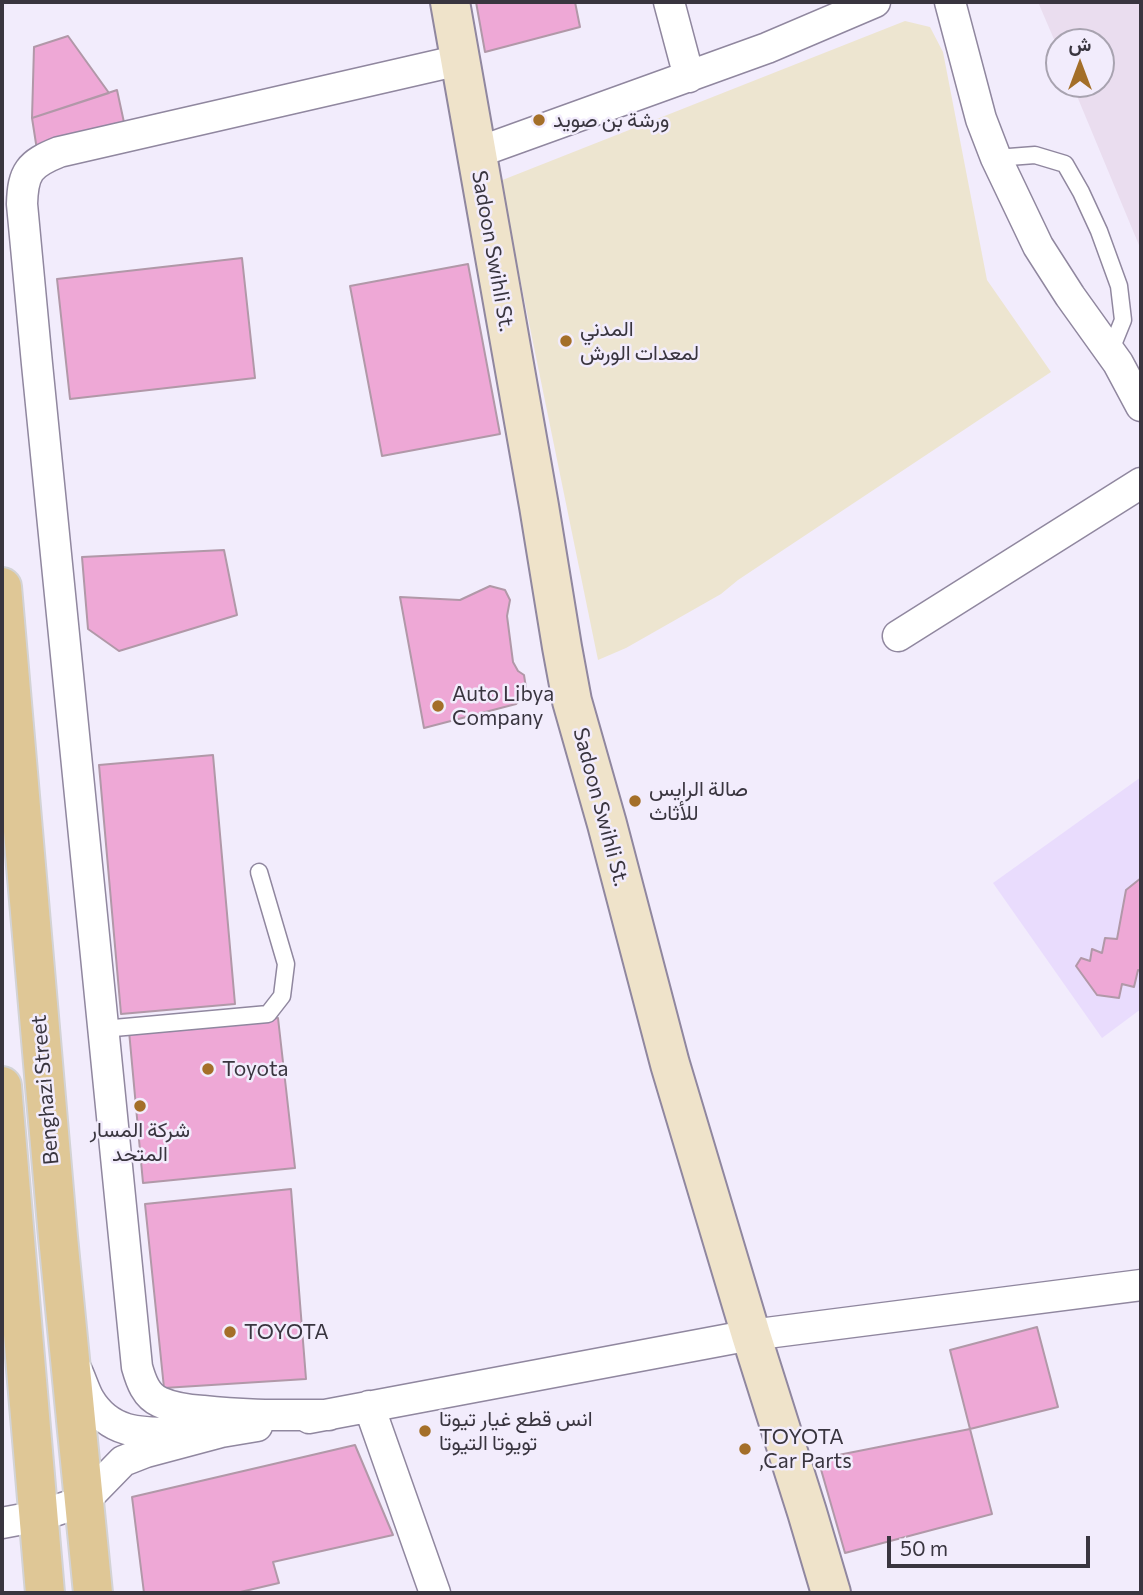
<!DOCTYPE html>
<html>
<head>
<meta charset="utf-8">
<style>
	body { margin:0 }
	#map { position:relative; width:1143px; height:1595px; overflow:hidden; background:#f2ecfc; font-family:Commissioner,Vazirmatn,sans-serif }
	canvas { display:block }
	.frame { position:absolute; inset:0; border:4px solid #39353f; pointer-events:none }
	.north { position:absolute; left:1045px; top:28px; width:70px; height:70px; box-sizing:border-box; background:#f2ecfc; border:2px solid #a8a3b0; border-radius:50%; rotate:0deg; font-size:19px; font-weight:700; line-height:28px; text-align:center; color:#39353f }
	.north::after { content:''; display:block; margin:auto; width:24px; height:32px; background:#a46f29; clip-path:polygon(50% 0,100% 100%,50% 72%,0 100%) }
	.scale { position:absolute; left:887px; top:1536px; width:203px; height:32px; box-sizing:border-box; border:4px solid #39353f; border-top:0; padding-left:9px; font-size:21px; line-height:24px; white-space:nowrap; color:#39353f; -webkit-text-stroke:5px #f2ecfc; paint-order:stroke }
</style>
</head>
<body>
<div id="map">
<canvas width="1143" height="1595"></canvas>
<div class="frame"></div>
<div class="north">ش</div>
<div class="scale">50 m</div>
</div>
<script>
const g = document.querySelector('canvas').getContext('2d');
g.lineJoin = 'round';
function paint(path, color) { g.fillStyle = color; g.fill(path, 'evenodd'); }
function stroke(path, color, width, dash) { g.strokeStyle = color; g.lineWidth = width; g.lineCap = dash ? 'butt' : 'round'; g.setLineDash(dash || []); g.stroke(path); }
function write(font, color, halo, rows, align = 'center') {
  g.font = font + ' Commissioner,Vazirmatn,sans-serif'; g.lineWidth = 5; g.setLineDash([]); g.textBaseline = 'middle'; g.strokeStyle = halo; g.fillStyle = color; for (const [text, x, y, turn = 0] of rows) {
    g.save(); g.translate(x, y); g.rotate((+turn || 0) * Math.PI / 180); g.textAlign = isNaN(turn) ? turn : align; if (halo) g.strokeText(text, 0, 0); g.fillText(text, 0, 0); g.restore();
  }
}
paint(new Path2D(`
	M1141,777V1009L1102,1038L993,883Z`), '#e9dcfd');
paint(new Path2D(`
	M905,21L930,27L943,52L987,280L1051,372L738,580L721,594L626,648L598,660L500,181Z`), '#ede5d0');
paint(new Path2D(`
	M1038,2H1141V250L1072,84H1101V42H1059V51Z`), '#eaddef');
const building = new Path2D(`
	M476,2H575L580,27L485,52Z
	M68,36L109,93L32,118L34,47Z
	M117,90L125,127L37,150L32,118Z
	M242,258L255,378L70,399L57,279Z
	M468,264L500,434L382,456L350,286Z
	M224,550L237,615L119,651L88,629L82,557Z
	M490,586L505,590L510,600L507,616L513,662L518,671L524,675L526,688L522,698L516,704L424,728L400,597L460,600Z
	M213,755L235,1004L121,1014L99,765Z
	M1141,878V971L1138,970L1134,987L1122,984L1119,998L1097,995L1076,966L1081,958L1090,961L1092,949L1102,953L1105,938L1117,939L1126,890Z
	M278,1018L295,1168L143,1183L129,1031Z
	M291,1189L306,1379L164,1388L145,1204Z
	M1037,1327L1058,1407L970,1429L950,1350Z
	M970,1429L992,1514L845,1553L818,1459Z
	M355,1445L393,1535L273,1562L279,1583L236,1593H144L132,1497Z`);
paint(building, '#eea8d6');
stroke(building, '#b198a8', 2);
const lane = new Path2D(`
	M996,158L1035,155L1065,164L1081,192L1099,231L1119,286L1123,320L1110,352
	M103,1029L268,1014L282,996L286,964L259,872`);
const street = new Path2D(`
	M669,2L689,77
	M950,2L981,119L996,158L1038,246L1070,296L1118,363L1141,406
	M476,153L767,48L875,2
	M898,636L1141,483
	M76,1369C81,1379 84,1390 89,1399C111,1436 145,1433 182,1433
	M369,1406L435,1593
	M329,1415C287,1415 245,1416 203,1411C189,1410 173,1408 160,1402C146,1396 141,1381 137,1367L37,364L22,204C23,172 29,164 59,152L460,60
	M309,1418L751,1335L1141,1285
	M2,1523L39,1516L84,1501L123,1461L146,1452L221,1432L257,1426`);
const secondary = new Path2D(`
	M450,2L539,506L562,647L572,701L607,824L670,1064L751,1335L807,1512L831,1593`);
const primary = new Path2D(`
	M2,587L58,1237L93,1593
	M2,1086L45,1593`);
stroke(lane, '#90879f', 19);
stroke(street, '#90879f', 33);
stroke(secondary, '#90879f', 42);
stroke(primary, '#d3d3d5', 42);
stroke(lane, '#fff', 16);
stroke(street, '#fff', 30);
stroke(secondary, '#efe3ca', 38);
stroke(primary, '#dfc796', 38);
for (const [x, y, r, color] of [
	[539,120,7,"#a46f29"],
	[566,341,7,"#a46f29"],
	[438,706,7,"#a46f29"],
	[635,801,7,"#a46f29"],
	[208,1069,7,"#a46f29"],
	[140,1106,7,"#a46f29"],
	[230,1332,7,"#a46f29"],
	[425,1431,7,"#a46f29"],
	[745,1449,7,"#a46f29"]
]) { const dot = new Path2D(); dot.arc(x, y, r, 0, 2 * Math.PI); g.fillStyle = color; g.fill(dot); stroke(dot, '#f2ecfc', 2.5); }
write('21px', '#39353f', '#f2ecfc', [
	["ورشة بن صويد",553,120],
	["المدني",580,329],
	["لمعدات الورش",580,353],
	["Auto Libya",452,694],
	["Company",452,718],
	["صالة الرايس",649,789],
	["للأثاث",649,813],
	["Toyota",222,1069],
	["شركة المسار",140,1130,"center"],
	["المتحد",140,1154,"center"],
	["TOYOTA",244,1332],
	["انس قطع غيار تيوتا",439,1419],
	["تويوتا التيوتا",439,1443],
	["TOYOTA",759,1437],
	[",Car Parts",759,1461]
], 'left');
write('21px', '#39353f', '#f2ecfc', [
	["Sadoon Swihli St.",493,251,80],
	["Sadoon Swihli St.",601,807,75],
	["Benghazi Street",45,1090,-95]
]);
</script>
</body>
</html>
